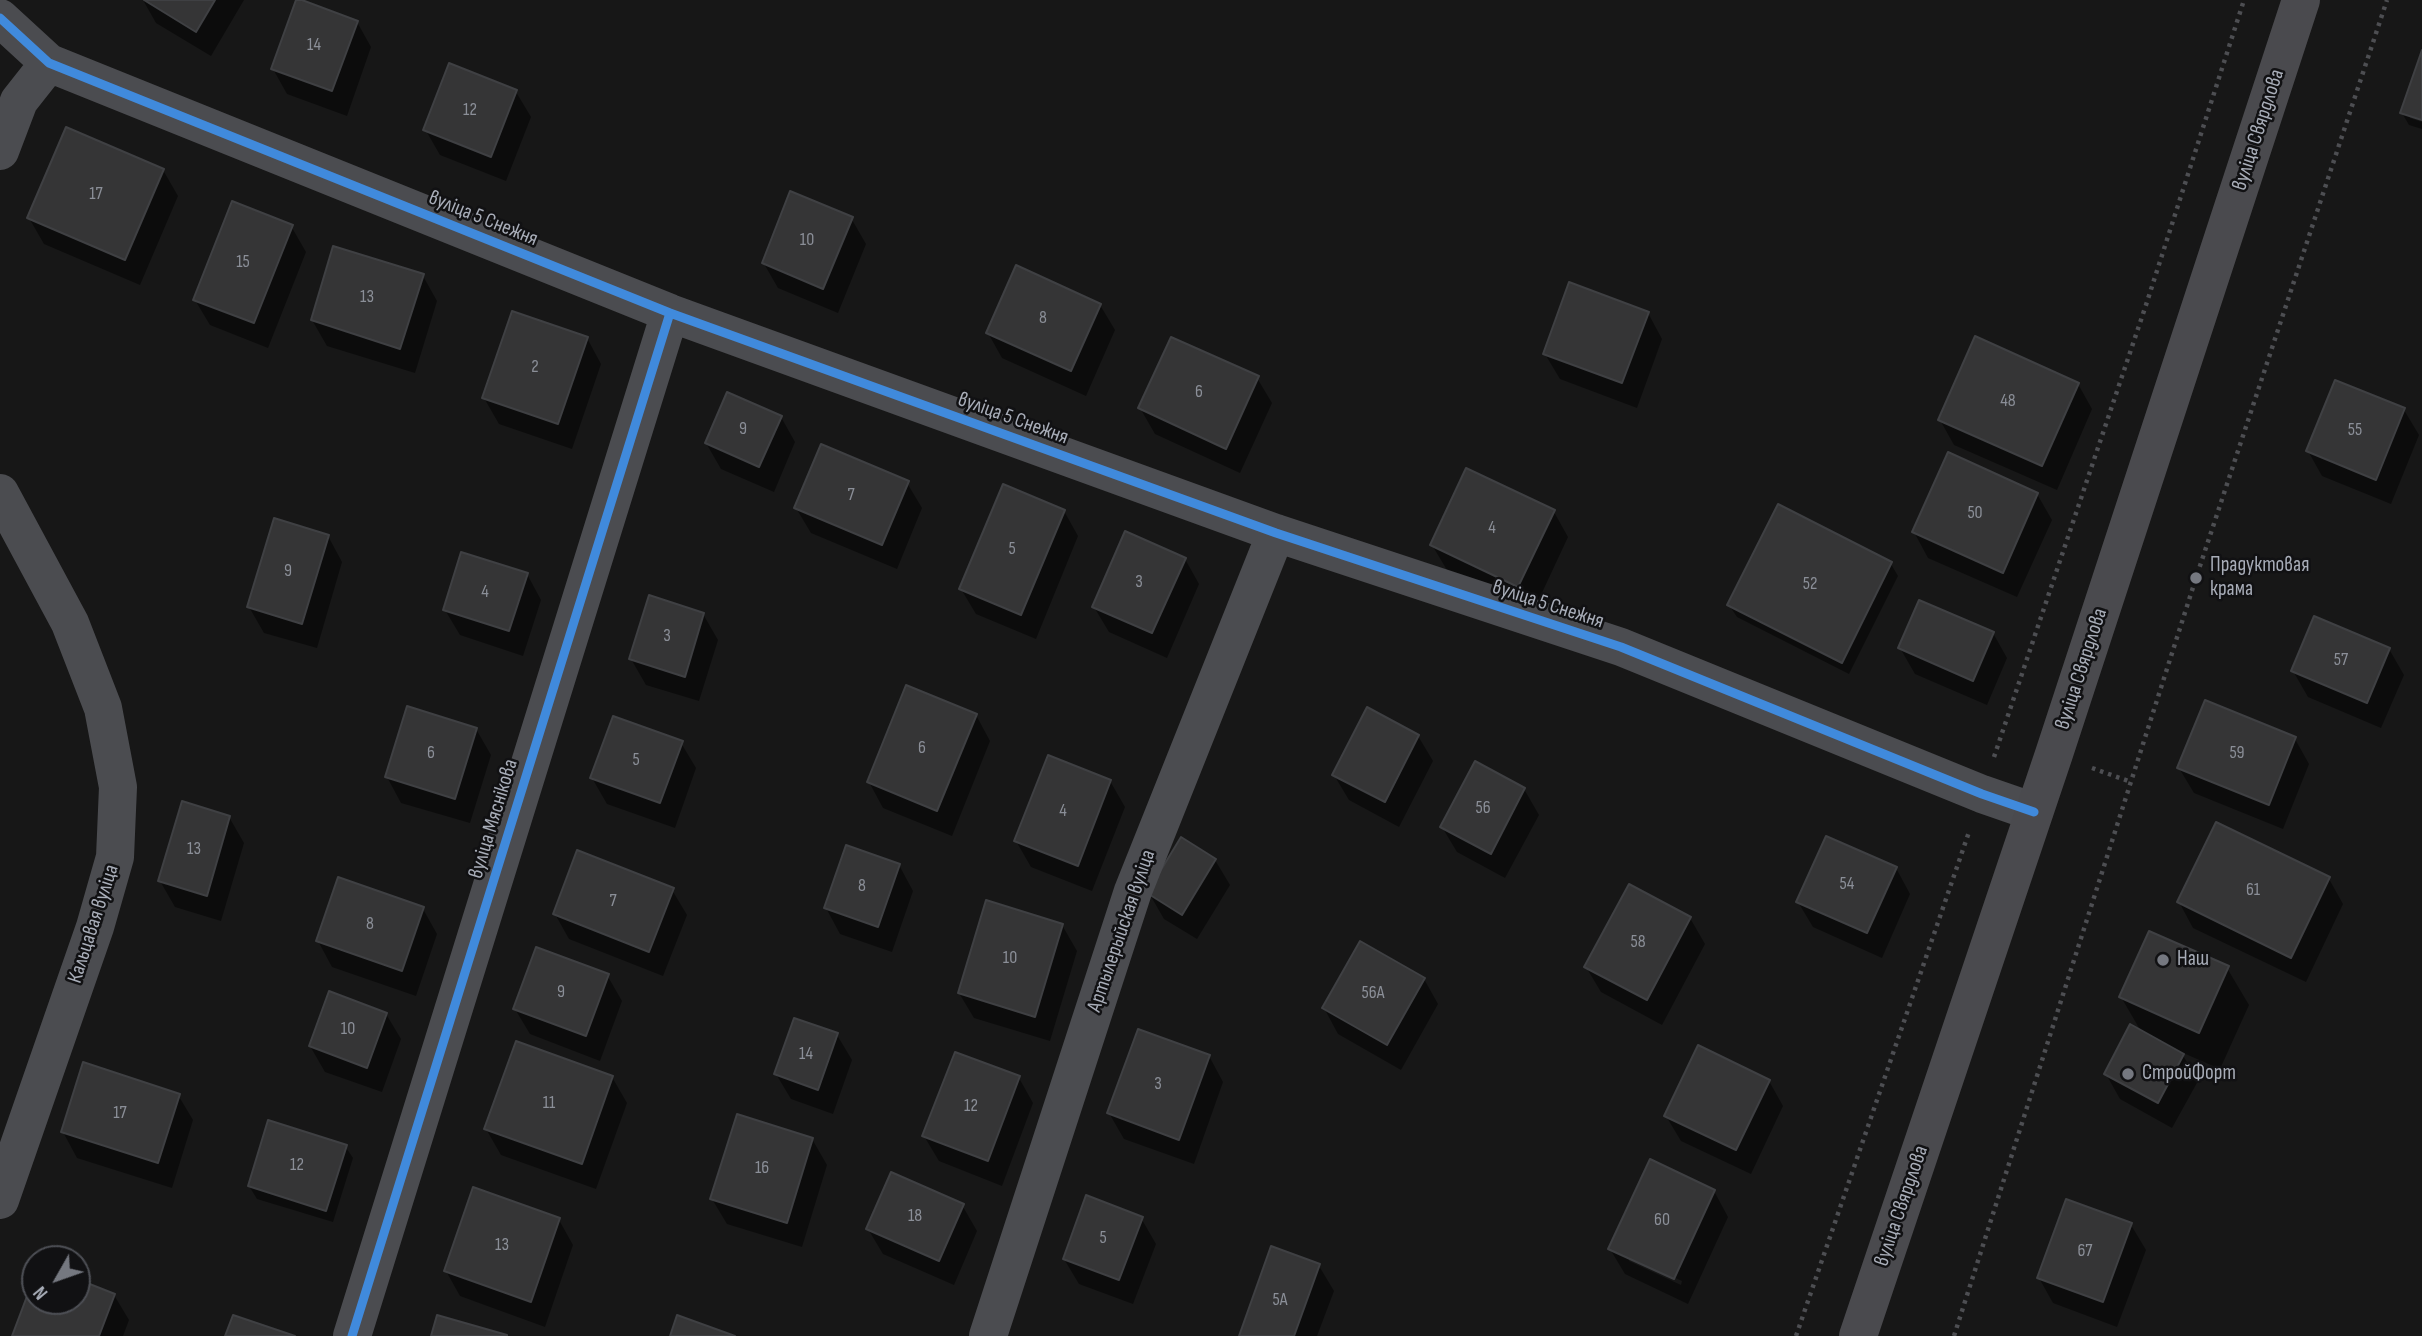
<!DOCTYPE html>
<html>
<head>
<meta charset="utf-8">
<style>
	body { margin:0 }
	#map { position:relative; width:2422px; height:1336px; overflow:hidden; background:#171717; font-family:"Sofia Sans Condensed",sans-serif }
	canvas { display:block }
	.north { position:absolute; left:21px; top:1245px; width:70px; height:70px; box-sizing:border-box; background:#111113; border:2px solid #4d4f55; border-radius:50%; rotate:230deg; font-size:19px; font-weight:700; line-height:28px; text-align:center; color:#a8adb8 }
	.north::after { content:''; display:block; margin:auto; width:24px; height:32px; background:#757880; clip-path:polygon(50% 0,100% 100%,50% 72%,0 100%) }
</style>
</head>
<body>
<div id="map">
<canvas width="2422" height="1336"></canvas>
<div class="north">N</div>
</div>
<script>
const g = document.querySelector('canvas').getContext('2d');
g.lineJoin = 'round';
function paint(path, color) { g.fillStyle = color; g.fill(path, 'evenodd'); }
function stroke(path, color, width, dash) { g.strokeStyle = color; g.lineWidth = width; g.lineCap = dash ? 'butt' : 'round'; g.setLineDash(dash || []); g.stroke(path); }
function write(font, color, halo, rows, align = 'center') {
  g.font = font + ' "Sofia Sans Condensed",sans-serif'; g.lineWidth = 5; g.setLineDash([]); g.textBaseline = 'middle'; g.strokeStyle = halo; g.fillStyle = color; for (const [text, x, y, turn = 0] of rows) {
    g.save(); g.translate(x, y); g.rotate((+turn || 0) * Math.PI / 180); g.textAlign = isNaN(turn) ? turn : align; if (halo) g.strokeText(text, 0, 0); g.fillText(text, 0, 0); g.restore();
  }
}
paint(new Path2D(`
	M143,0H244L211,56L156,23Z
	M357,22L371,47L347,116L287,94L273,69Z
	M2422,55V119L2410,114V118L2422,122V129L2409,125L2402,113Z
	M516,92L531,117L506,181L440,155L425,129Z
	M163,170L178,196L140,285L44,244L29,218Z
	M851,218L866,244L838,313L778,288L763,262Z
	M291,226L306,252L268,348L210,325L195,300Z
	M423,276L437,301L415,373L327,346L312,320Z
	M1100,305L1115,330L1086,396L1002,358L988,333Z
	M1648,313L1662,339L1637,408L1560,379L1545,354Z
	M587,338L601,364L572,449L499,424L484,398Z
	M1257,378L1272,403L1240,473L1155,434L1140,408Z
	M2078,384L2092,409L2057,490L1954,445L1940,420Z
	M2404,410L2419,435L2391,504L2322,476L2308,451Z
	M781,417L795,442L774,492L721,469L706,443Z
	M907,483L922,508L897,569L811,533L796,508Z
	M2037,494L2052,520L2017,597L1928,558L1914,532Z
	M1779,507L1891,564L1898,576L1849,674L1737,617L1729,605Z
	M1064,511L1078,536L1036,639L976,614L961,589Z
	M1554,512L1568,537L1533,612L1447,570L1432,545Z
	M328,536L342,562L317,648L264,633L249,607Z
	M1185,559L1199,584L1167,658L1109,632L1094,607Z
	M527,574L541,600L523,656L460,635L445,610Z
	M703,614L718,640L699,701L646,685L631,659Z
	M1993,633L2007,658L1987,705L1915,674L1900,648Z
	M2389,649L2404,675L2381,728L2308,697L2293,671Z
	M976,715L990,741L952,836L883,808L869,782Z
	M476,729L491,755L470,823L401,803L387,777Z
	M1418,736L1433,761L1399,827L1349,800L1334,775Z
	M2295,739L2309,764L2283,829L2194,793L2179,768Z
	M681,743L696,768L675,828L607,804L592,778Z
	M1110,781L1125,807L1092,891L1031,867L1016,841Z
	M1524,789L1539,815L1505,878L1457,852L1442,827Z
	M229,817L244,843L221,921L175,907L160,881Z
	M1215,860L1230,885L1197,939L1164,919L1149,893Z
	M899,865L913,891L892,952L840,934L826,908Z
	M1896,868L1910,894L1882,958L1813,927L1798,902Z
	M2329,879L2343,904L2306,982L2193,928L2179,902Z
	M672,890L687,915L663,976L569,939L555,914Z
	M423,909L437,934L416,996L332,967L318,941Z
	M1690,918L1705,944L1662,1025L1601,992L1586,967Z
	M1062,925L1077,951L1050,1041L974,1018L959,993Z
	M2227,968L2249,1005L2220,1069L2181,1052L2198,1081L2172,1128L2120,1099L2106,1074L2142,1033L2121,997Z
	M607,975L622,1001L600,1061L530,1034L515,1009Z
	M1424,979L1438,1004L1401,1070L1338,1034L1324,1008Z
	M386,1014L401,1039L382,1092L325,1072L310,1046Z
	M837,1035L852,1060L833,1114L791,1099L776,1074Z
	M1209,1056L1223,1082L1194,1164L1124,1139L1109,1113Z
	M612,1077L627,1103L596,1189L501,1155L486,1129Z
	M1019,1078L1033,1103L1002,1186L939,1161L924,1136Z
	M1769,1081L1783,1106L1751,1174L1681,1141L1666,1116Z
	M178,1095L193,1120L172,1188L77,1158L63,1132Z
	M812,1139L827,1165L802,1247L727,1224L712,1199Z
	M345,1146L353,1158L333,1222L257,1199L249,1186Z
	M1714,1191L1728,1217L1688,1304L1625,1274L1610,1249ZM1629,1257L1682,1281L1681,1285L1629,1261Z
	M962,1205L977,1231L954,1285L883,1254L868,1229Z
	M1141,1218L1156,1244L1133,1304L1079,1284L1064,1259Z
	M559,1220L573,1245L545,1327L460,1296L446,1271Z
	M2131,1225L2146,1250L2117,1327L2053,1303L2039,1278Z
	M1319,1266L1334,1291L1317,1336H1241Z
	M35,1280V1301H77V1281L114,1295L129,1320L123,1336H14Z`), '#0007');
const building = new Path2D(`
	M144,0H215L196,32Z
	M296,0H302L358,21L332,91L271,69Z
	M2422,50V120L2400,113Z
	M449,63L517,90L491,157L423,130Z
	M66,127L164,169L125,260L27,218Z
	M790,191L853,217L823,289L762,263Z
	M232,201L293,225L254,323L193,300Z
	M333,246L424,274L400,349L311,320Z
	M1016,265L1101,304L1071,371L986,333Z
	M1569,282L1649,312L1622,383L1543,354Z
	M512,311L588,337L558,424L482,398Z
	M1975,336L2079,383L2042,466L1938,420Z
	M1171,337L1259,376L1226,449L1138,408Z
	M2335,380L2405,408L2376,480L2306,451Z
	M727,392L782,416L759,467L705,443Z
	M821,444L909,481L882,545L794,508Z
	M1948,452L2038,493L2003,573L1912,532Z
	M1466,468L1555,510L1518,587L1430,545Z
	M1003,484L1065,510L1021,615L959,589Z
	M1778,504L1892,562L1842,663L1727,605Z
	M274,518L329,535L302,624L247,607Z
	M1125,531L1186,558L1152,633L1092,607Z
	M461,552L528,573L509,631L443,610Z
	M649,595L704,613L685,677L629,659Z
	M1919,600L1994,632L1973,681L1898,648Z
	M2314,616L2390,648L2367,703L2291,671Z
	M906,685L977,714L937,811L867,782Z
	M2205,700L2296,737L2269,805L2177,768Z
	M407,706L477,728L455,799L385,777Z
	M1367,707L1419,735L1385,802L1332,775Z
	M613,716L683,741L660,803L590,778Z
	M1048,755L1111,780L1078,866L1014,841Z
	M1475,761L1525,788L1491,854L1440,827Z
	M182,801L230,816L207,896L158,881Z
	M2216,822L2330,877L2291,958L2177,902Z
	M1826,836L1897,867L1867,933L1796,902Z
	M1181,837L1216,859L1182,915L1147,893Z
	M846,845L900,864L878,927L824,908Z
	M577,850L674,888L649,952L553,914Z
	M338,877L424,907L402,971L316,941Z
	M1629,884L1691,917L1647,1000L1584,967Z
	M986,900L1063,924L1035,1017L958,993Z
	M2149,931L2229,966L2199,1033L2119,997Z
	M1360,941L1425,978L1387,1045L1322,1008Z
	M536,947L609,974L586,1036L513,1009Z
	M329,991L387,1013L367,1068L309,1046Z
	M794,1018L838,1033L818,1090L774,1074Z
	M2130,1024L2184,1054L2158,1103L2104,1074Z
	M1138,1029L1210,1055L1179,1140L1107,1113Z
	M516,1041L613,1076L582,1164L484,1129Z
	M1698,1045L1770,1080L1736,1150L1664,1116Z
	M955,1052L1020,1076L988,1161L922,1136Z
	M83,1062L180,1094L158,1163L61,1132Z
	M737,1114L813,1138L787,1223L710,1199Z
	M268,1120L347,1145L326,1211L248,1186Z
	M1650,1159L1715,1190L1674,1279L1608,1249Z
	M891,1172L964,1204L939,1261L866,1229Z
	M473,1187L560,1218L531,1302L444,1271Z
	M1086,1195L1143,1217L1119,1280L1063,1259Z
	M2066,1199L2132,1223L2103,1302L2037,1278Z
	M1271,1246L1320,1264L1294,1336H1239Z
	M35,1275V1301H77V1279L115,1294L99,1336H12Z
	M233,1315L295,1336H225Z
	M437,1315L507,1335V1336H431Z
	M677,1315L735,1336H670Z`);
paint(building, '#353536');
stroke(building, '#3f4043', 2);
stroke(new Path2D(`
	M1994,757L2146,305L2244,0
	M2092,768L2131,782
	M1796,1336L1969,832
	M1954,1336L2196,578L2387,0`), '#4d4e52', 4.5, [3.5, 5]);
stroke(new Path2D(`
	M0,18L49,63L670,313L1276,533L1621,647L1982,794L2034,812
	M0,151L19,101L49,63
	M0,493L70,623L103,708L118,787L115,857L95,927L0,1200
	M352,1336L670,313
	M988,1336L1133,891L1276,533`), '#4b4c50', 38);
stroke(new Path2D(`
	M1858,1336L2054,754L2301,0`), '#4a4a4e', 38);
stroke(new Path2D(`
	M0,18L49,63L670,313L1276,533L1621,647L1982,794L2034,812
	M352,1336L670,313`), '#408adc', 9);
for (const [x, y, r, color] of [
	[2196,578,7,"#757880"],
	[2163,960,7,"#757880"],
	[2128,1074,7,"#757880"]
]) { const dot = new Path2D(); dot.arc(x, y, r, 0, 2 * Math.PI); g.fillStyle = color; g.fill(dot); stroke(dot, '#111113', 2.5); }
write('18px', '#8b8f98', null, [
	["14",314,45],
	["12",470,110],
	["17",96,194],
	["10",807,240],
	["15",243,262],
	["13",367,297],
	["8",1043,318],
	["2",535,367],
	["6",1199,392],
	["48",2008,401],
	["9",743,429],
	["55",2355,430],
	["7",851,495],
	["50",1975,513],
	["4",1492,528],
	["5",1012,549],
	["9",288,571],
	["3",1139,582],
	["52",1810,584],
	["4",485,592],
	["3",667,636],
	["57",2341,660],
	["6",922,748],
	["6",431,753],
	["59",2237,753],
	["5",636,760],
	["56",1483,808],
	["4",1063,811],
	["13",194,849],
	["54",1847,884],
	["8",862,886],
	["61",2253,890],
	["7",613,901],
	["8",370,924],
	["58",1638,942],
	["10",1010,958],
	["9",561,992],
	["56А",1373,993],
	["10",348,1029],
	["14",806,1054],
	["3",1158,1084],
	["11",549,1103],
	["12",971,1106],
	["17",120,1113],
	["12",297,1165],
	["16",762,1168],
	["18",915,1216],
	["60",1662,1220],
	["5",1103,1238],
	["13",502,1245],
	["67",2085,1251],
	["5А",1280,1300]
]);
write('21px', '#a8adb8', '#111113', [
	["вуліца Свярдлова",2259,130,-72],
	["вуліца 5 Снежня",483,219,22],
	["вуліца 5 Снежня",1013,419,20],
	["вуліца 5 Снежня",1548,605,18],
	["вуліца Свярдлова",2082,669,-72],
	["вуліца Мяснікова",494,819,-73],
	["Кальцавая вуліца",94,924,-72],
	["Артылерыйская вуліца",1122,931,-71],
	["вуліца Свярдлова",1902,1206,-71]
]);
write('21px', '#a8adb8', '#111113', [
	["Прадуктовая",2210,566],
	["крама",2210,590],
	["Наш",2177,960],
	["СтройФорт",2142,1074]
], 'left');
</script>
</body>
</html>
